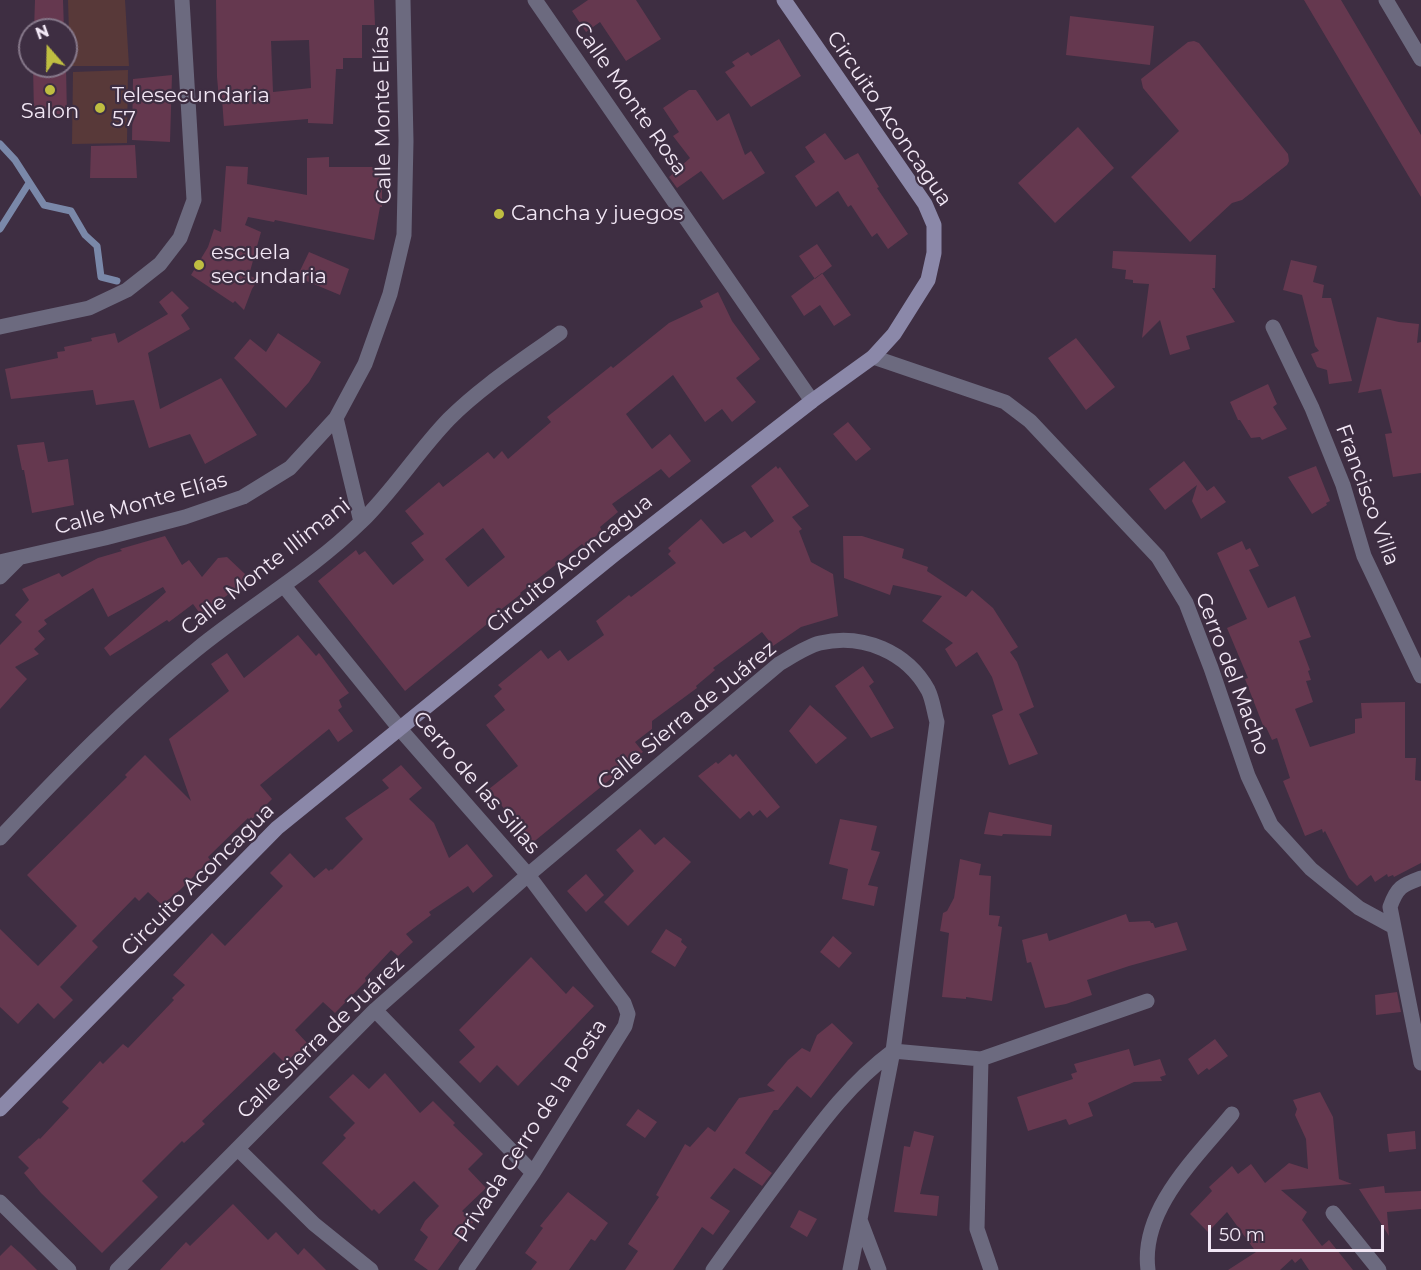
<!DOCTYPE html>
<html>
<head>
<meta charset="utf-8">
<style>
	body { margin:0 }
	#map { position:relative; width:1421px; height:1270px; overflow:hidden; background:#3e2e42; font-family:Montserrat,sans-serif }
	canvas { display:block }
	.north { position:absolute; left:18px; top:18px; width:60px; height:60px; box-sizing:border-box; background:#3e2e42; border:2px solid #86788a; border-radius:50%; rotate:340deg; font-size:16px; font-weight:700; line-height:24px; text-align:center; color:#f2e7f5 }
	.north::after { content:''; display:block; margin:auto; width:21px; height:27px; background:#bfbe41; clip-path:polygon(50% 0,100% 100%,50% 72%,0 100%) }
	.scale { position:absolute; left:1208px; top:1225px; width:176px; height:27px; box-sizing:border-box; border:3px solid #f2e7f5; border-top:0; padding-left:8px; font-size:18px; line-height:21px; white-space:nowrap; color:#f2e7f5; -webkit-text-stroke:4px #3e2e42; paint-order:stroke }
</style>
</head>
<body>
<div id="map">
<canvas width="1421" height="1270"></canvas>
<div class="north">N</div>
<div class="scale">50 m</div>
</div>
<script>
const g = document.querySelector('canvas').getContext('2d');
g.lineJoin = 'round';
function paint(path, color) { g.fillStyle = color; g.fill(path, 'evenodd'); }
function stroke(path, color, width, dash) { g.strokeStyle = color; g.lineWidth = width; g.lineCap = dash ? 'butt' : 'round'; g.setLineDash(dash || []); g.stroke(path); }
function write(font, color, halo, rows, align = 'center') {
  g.font = font + ' Montserrat,sans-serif'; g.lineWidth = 4.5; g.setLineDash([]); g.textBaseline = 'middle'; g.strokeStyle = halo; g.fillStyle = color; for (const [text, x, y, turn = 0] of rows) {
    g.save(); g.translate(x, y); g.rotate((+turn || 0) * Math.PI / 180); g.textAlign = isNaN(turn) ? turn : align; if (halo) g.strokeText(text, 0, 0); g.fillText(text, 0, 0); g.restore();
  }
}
paint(new Path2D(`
	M68,0H125L129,66H70Z
	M128,70L127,143L72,144L73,72Z`), '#583939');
stroke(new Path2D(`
	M0,144L15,160L44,205L71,211L85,235L97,246L101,277L117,281
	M0,229L29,183`), '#7a88a9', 7);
paint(new Path2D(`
	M35,0H63L64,30H34Z
	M216,0H374L375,25H362V58H343V69H336L333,124L308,123V119L224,126L222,99H219L217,77ZM309,40L311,88L273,92L271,41Z
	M588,0H636L661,39L626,61L600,22L586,32L572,11Z
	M1304,0H1341L1421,135V197Z
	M1070,16L1154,26L1150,65L1066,55Z
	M779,39L801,76L751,107L725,72L735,66L732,62L748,52L751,56Z
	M1194,41L1199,43L1288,154L1289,161L1287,165L1242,200L1232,203L1190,242L1131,177L1179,131L1143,88L1141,79L1188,42Z
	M33,67H66L67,115L34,112Z
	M172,75L170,142L132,140L133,79Z
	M689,90H696L717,121L729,113L745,155L751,151L765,173L723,200L701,171L677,188L669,177L690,158L673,136L679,132L663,108Z
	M1078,127L1114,168L1055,223L1018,183Z
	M825,133L845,160L858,153L879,187L877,188L908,234L888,249L877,233L872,237L851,205L848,207L838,191L816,207L795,176L815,162L805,147Z
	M135,145L137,178H90L91,146Z
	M329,157V167H382V207H380L374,240L275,220L274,222L248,217L245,225L261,232L249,275L258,280L252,289L244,310L235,301L233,303L191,275L208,247L214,229L221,232L226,166L248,167L247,184L307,195V158Z
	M817,244L832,266L815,279L799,256Z
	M1113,251L1216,255L1215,288H1212L1235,322L1186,336L1190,349L1170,355L1160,320L1142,338L1149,284L1133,283V280L1125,279L1126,270L1112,268Z
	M309,252L349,269L340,295L297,277Z
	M1291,260L1317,266L1313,282L1324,285L1322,298H1331L1352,381L1329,384L1327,370L1317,367L1311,354L1319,351L1315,346L1302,295L1283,290Z
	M822,273L851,315L834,326L820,305L804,316L791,296Z
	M172,291L189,308L181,315L190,329L148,353L160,409L221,378L257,435L205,464L190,434L149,448L134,400L96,405L93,390L11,399L5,369L58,358L57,352L65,351L64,347L92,341L91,338L115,333L118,343L168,314L159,302Z
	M718,292L732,321L760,359L736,378L756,402L732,422L722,409L705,422L673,375L626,414L652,449L670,434L691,461L669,478L661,469L612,504L618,512L600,527L602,531L584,546L582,544L520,593L521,594L490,618L492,620L405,691L318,581L356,550L359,555L365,551L393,585L424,560L411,543L424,534L405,511L439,482L443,487L488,452L494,459L502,451L508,459L551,422L547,417L611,366L613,368L669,323L703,307L700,301ZM483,528L505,557L468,587L445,559Z
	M1377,317L1399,322L1419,324L1417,343L1421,342V473L1393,477L1385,434L1392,433L1381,389L1358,393Z
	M278,333L321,362L309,382L286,408L234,358L250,339L266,352Z
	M1076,338L1115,387L1086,410L1048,358Z
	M1268,384L1277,404L1273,407L1287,429L1262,440L1260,437L1251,438L1240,420H1238L1230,402Z
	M848,422L871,449L856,461L833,434Z
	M44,442L48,462L68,459L74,505L32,513L24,470H22L17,445Z
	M1184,461L1207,491L1214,486L1226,502L1201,519L1192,501L1197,485L1165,510L1149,489Z
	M776,466L778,469L780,467L809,506L792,517L802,529L799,531L811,562L833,574L838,616L801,627L773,646L762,632L713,668L715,670L696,686L697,688L652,721V729L635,742L643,752L616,771L618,773L531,844L489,789L518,766L486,725L505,710L494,696L502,689L498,685L541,650L548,659L560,650L568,661L604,635L596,621L629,595L631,597L676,563L668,554L671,551L668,548L701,519L723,544L745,531L751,538L774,521L751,486Z
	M1316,466L1330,501L1326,503L1327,505L1312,514L1288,477Z
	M165,536L182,565L189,560L202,577L218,558L227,557L245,574L238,587L201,615L193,604L169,622L167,620L110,656L104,648L166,592L163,587L108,617L93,588L44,620L47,624L38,631L45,639L34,649L39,654L15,667L27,679L0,709V645L22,622L15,615L29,600L22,589L59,573L62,577L98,558L122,551L120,549Z
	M843,536H862L904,549L902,558L928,567L927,571L966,597L972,590L993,608L1018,647L1010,652L1017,662L1034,707L1019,714L1038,754L1009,765L992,715L1003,710L992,677L977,652L956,667L945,649L953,643L922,621L942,596L893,585L890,595L844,578Z
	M1242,541L1246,550L1250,548L1259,566L1249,570L1268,608L1295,596L1311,637L1299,641L1310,670L1308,671L1311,680L1306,681L1313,702L1295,709L1310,747L1355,733V719L1362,718L1361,703L1405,702V758H1416L1415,780L1421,781V863L1394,877L1393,875L1388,877L1387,874L1375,882L1371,875L1357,886L1349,878L1325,831L1323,833L1322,829L1305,836L1283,781L1290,778L1277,738L1272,740L1266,727L1264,728L1245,679L1248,678L1227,628L1247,619L1217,553Z
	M298,635L316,656L319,653L349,693L339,700L342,707L338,710L353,731L338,742L329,729L260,785L272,799L250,821L248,818L208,857L210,860L180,890L162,905L148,892L139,901L135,897L92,941L98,947L60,987L73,1000L54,1019L38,1003L18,1024L0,1007V929L38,966L77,926L27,875L127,777L125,775L145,755L191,801L169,739L229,691L211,664L227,653L244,678Z
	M863,666L874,682L869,686L894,728L871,738L835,686Z
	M810,705L847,738L816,764L789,731Z
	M730,754L733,757L736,754L780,807L767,818L760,810L753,816L749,811L740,819L698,776L716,762L718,764Z
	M401,765L422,788L409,799L434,823L449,858L467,844L493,876L473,893L468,886L429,912L431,915L406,934L413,942L398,956L391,950L365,978L366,981L335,1013L323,1002L295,1030L308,1044L296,1057L294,1055L285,1063L274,1052L202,1121L205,1124L184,1143L182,1141L142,1181L158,1197L102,1253L41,1193L24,1173L29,1168L18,1157L39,1138L40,1139L69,1108L62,1102L100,1061L103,1064L123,1044L128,1048L174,1000L172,998L185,985L173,975L212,933L225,946L283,886L270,873L290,853L314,878L326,868L329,871L331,869L332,870L363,839L345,818L389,788L382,780Z
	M989,812L1052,825L1051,836L1003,834L1002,836L984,834Z
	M840,819L877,826L871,850L880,852L868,885L878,887L874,906L842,899L848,869L829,864Z
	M640,829L655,845L664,837L691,862L628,926L604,902L634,871L616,850Z
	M960,859L981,864L979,875L991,876L989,915L1000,916L998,926L1002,927L992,1001L966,997V999L942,997L949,933L940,931L943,913L947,911L954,898Z
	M586,874L604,895L586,912L567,891Z
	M1126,914L1129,922L1150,921L1151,923H1153L1155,928L1177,922L1187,950L1129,966L1087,980L1092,995L1066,1004L1045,1008L1031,962L1027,963L1022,940L1047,933L1049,941Z
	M666,929L682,939L681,942L687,947L675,967L651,952Z
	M833,936L852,953L839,968L820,952Z
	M531,957L566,994L573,986L594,1006L518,1086L497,1065L480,1083L459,1062L475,1047L459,1030Z
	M1397,992L1401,1012L1376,1015L1375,995Z
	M832,1023L853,1043L811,1098L797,1086L778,1110H774L745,1153L772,1173L762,1186L734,1168L710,1198L730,1211L713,1235L702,1227L673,1270H625L638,1251L628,1244L659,1197L656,1195L685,1144L690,1147L708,1127L715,1132L739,1098L775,1091L767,1085L788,1060L802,1048L810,1052L817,1035Z
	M1215,1039L1228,1056L1209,1070L1207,1068L1198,1075L1188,1059Z
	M1129,1049L1134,1066L1160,1059L1166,1075L1160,1077L1162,1081L1134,1082L1088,1103L1093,1116L1069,1125L1066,1119L1028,1131L1017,1097L1073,1079L1071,1074L1077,1072L1074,1064Z
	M385,1073L420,1113L433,1101L455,1123L453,1125L483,1154L468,1169L486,1188L462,1211L474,1221L438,1270H428L414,1260L428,1237L420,1230L425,1221L439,1206L414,1181L379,1214L374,1209L372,1211L322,1163L346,1138L343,1135L355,1123L329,1097L353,1074L369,1089Z
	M1320,1092L1333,1117L1339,1179L1352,1184L1281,1190L1307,1212L1302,1220L1322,1246L1329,1240L1353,1270H1309L1301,1258L1295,1263L1292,1259L1280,1270H1228L1256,1252L1227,1212L1208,1232L1190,1214L1212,1191L1209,1187L1232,1166L1238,1174L1251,1164L1265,1183L1289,1163L1308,1169L1306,1139L1295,1115L1297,1109L1293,1100Z
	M638,1109L657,1122L645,1138L626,1125Z
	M914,1131L934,1136L920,1194L939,1196L937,1216L894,1212L904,1146L910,1147Z
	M1415,1131L1416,1149L1389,1152L1387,1134Z
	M1384,1186L1385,1193L1421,1191V1209L1387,1212L1389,1236L1359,1189Z
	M568,1192L608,1223L595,1241L591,1239L569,1270H531L537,1262L525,1253L543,1228L540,1226Z
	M233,1204L268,1240L276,1232L298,1255L304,1248L326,1270H160L186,1242L190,1246Z
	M799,1210L817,1219L807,1237L790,1227Z
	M11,1245L20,1253L37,1270H0V1256Z`), '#65384f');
stroke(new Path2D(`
	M535,0L812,401
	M1386,0L1421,59
	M0,327L89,308L127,290L160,264L180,238L194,200L182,0
	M1273,327L1312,408L1343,485L1364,556L1421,676
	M873,357L1005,402L1030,421L1158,557L1186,603L1211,668L1248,776L1271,825L1311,869L1359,908L1392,926
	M336,418L361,522
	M0,562L105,538L185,517L243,497L290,468L336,418L365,364L390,294L404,235L406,141L403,0
	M0,577L19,558
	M284,586L400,729L528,875L624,1003L628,1014L625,1026L533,1173L466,1270
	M0,838C62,772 125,707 196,650C250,606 311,571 361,522C393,491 418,451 449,419C482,386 523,360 560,333
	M1421,878C1402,885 1397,887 1390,907L1421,1063
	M375,1010L533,1173
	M981,1059L977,1229L991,1270
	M238,1149L314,1224L371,1270
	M0,1202L69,1270
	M1333,1213L1379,1270
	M860,1220L879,1270
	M117,1270L375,1010L528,875L779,664C791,657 807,646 820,643C863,633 907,652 928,690C933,700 934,712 937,722L893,1051L850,1270
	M713,1270C738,1235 763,1201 789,1166C821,1123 849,1084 893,1051L981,1059L1147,1001
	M1148,1270C1140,1209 1197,1157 1232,1114`), '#6c6a7f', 15);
stroke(new Path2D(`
	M0,1109L277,828L615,554L812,401L873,357L894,334L928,280L934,253V225L925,204L784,0`), '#8b88a9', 15);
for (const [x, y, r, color] of [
	[50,90,6,"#bfbe41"],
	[100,108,6,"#bfbe41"],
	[499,214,6,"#bfbe41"],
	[199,265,6,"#bfbe41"]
]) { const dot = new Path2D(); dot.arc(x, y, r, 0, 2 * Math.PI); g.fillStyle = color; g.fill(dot); stroke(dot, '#3e2e42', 2); }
write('21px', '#f2e7f5', '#3e2e42', [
	["Telesecundaria",112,96],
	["57",112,120],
	["Salon",50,112,"center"],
	["Cancha y juegos",511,214],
	["escuela",211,253],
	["secundaria",211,277]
], 'left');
write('21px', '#f2e7f5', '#3e2e42', [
	["Calle Monte Rosa",630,99,55],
	["Calle Monte Elías",383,115,-91],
	["Circuito Aconcagua",889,119,56],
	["Francisco Villa",1367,495,70],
	["Calle Monte Elías",141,504,-16],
	["Circuito Aconcagua",570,564,-39],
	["Calle Monte Illimani",266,567,-38],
	["Cerro del Macho",1232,674,69],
	["Calle Sierra de Juárez",687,716,-39],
	["Cerro de las Sillas",476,783,49],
	["Circuito Aconcagua",198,880,-45],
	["Calle Sierra de Juárez",321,1038,-44],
	["Privada Cerro de la Posta",531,1131,-57]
]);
</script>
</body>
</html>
